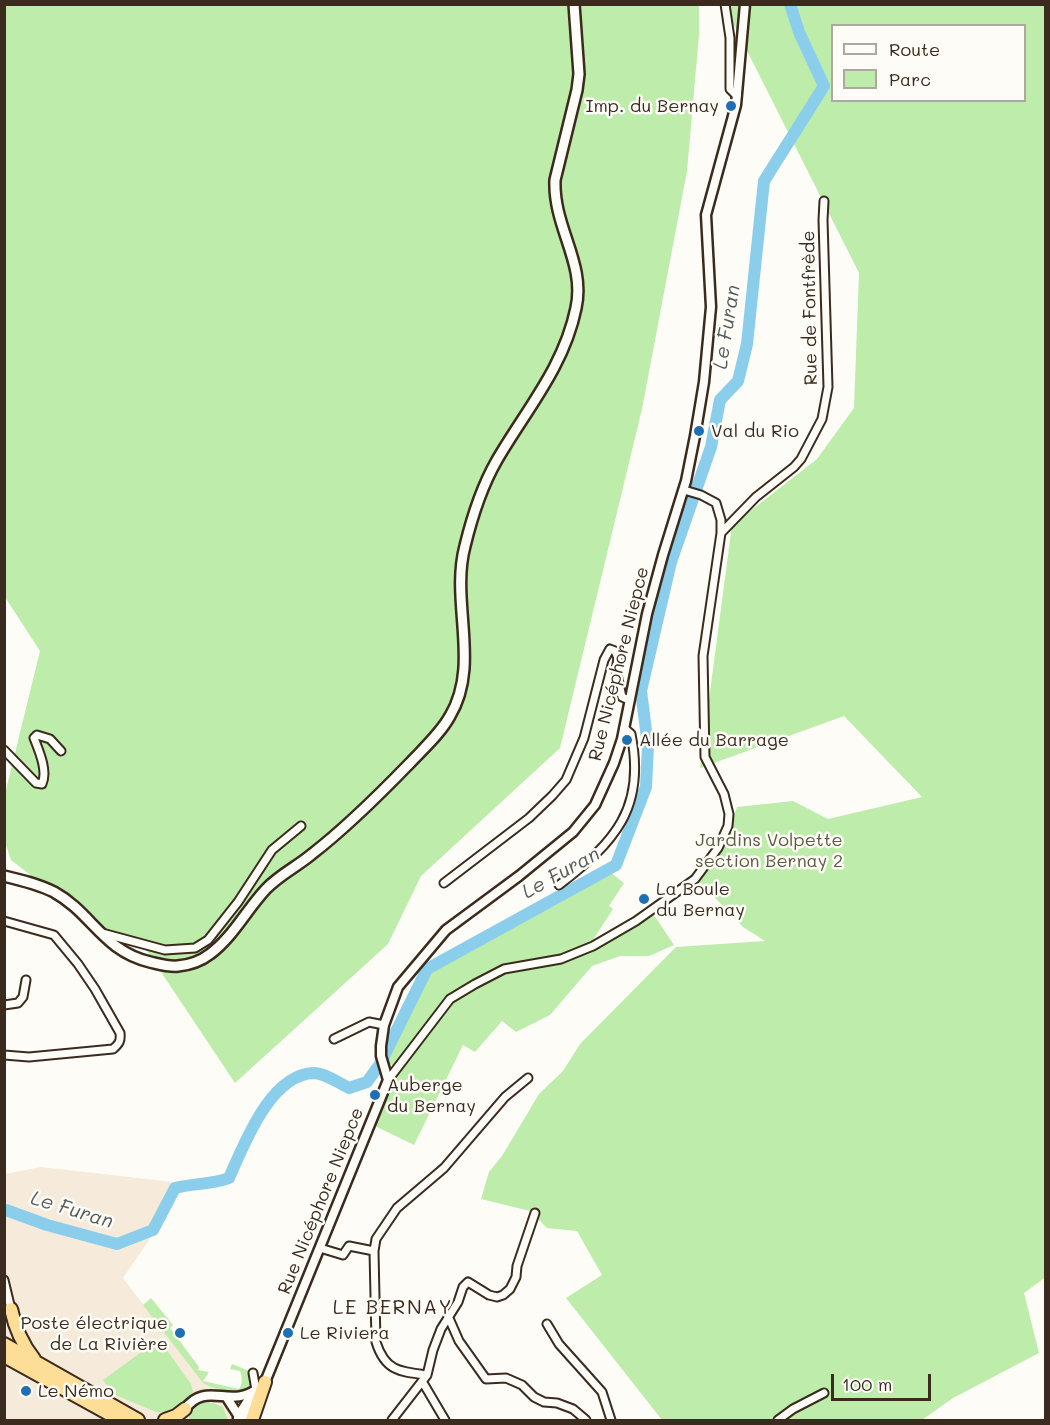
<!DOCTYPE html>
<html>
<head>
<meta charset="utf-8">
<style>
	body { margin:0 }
	#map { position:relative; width:1050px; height:1425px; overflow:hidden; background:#fdfcf7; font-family:Mali,sans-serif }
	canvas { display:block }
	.frame { position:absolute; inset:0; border:6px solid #3b2a1e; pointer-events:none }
	.legend { position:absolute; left:831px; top:24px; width:195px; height:78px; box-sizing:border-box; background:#fdfcf7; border:2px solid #afa8a0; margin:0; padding:8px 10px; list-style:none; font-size:18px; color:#3b2a1e }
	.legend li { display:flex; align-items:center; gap:12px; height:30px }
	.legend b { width:30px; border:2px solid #afa8a0 }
	.scale { position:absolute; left:831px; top:1374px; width:100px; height:27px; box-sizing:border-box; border:3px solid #3b2a1e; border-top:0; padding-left:8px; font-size:18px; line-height:21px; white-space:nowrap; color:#3b2a1e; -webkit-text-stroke:4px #fdfcf7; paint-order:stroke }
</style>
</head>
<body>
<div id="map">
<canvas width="1050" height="1425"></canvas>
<div class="frame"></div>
<ul class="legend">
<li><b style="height:8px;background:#fdfcf7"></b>Route</li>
<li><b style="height:16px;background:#bdecab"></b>Parc</li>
</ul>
<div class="scale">100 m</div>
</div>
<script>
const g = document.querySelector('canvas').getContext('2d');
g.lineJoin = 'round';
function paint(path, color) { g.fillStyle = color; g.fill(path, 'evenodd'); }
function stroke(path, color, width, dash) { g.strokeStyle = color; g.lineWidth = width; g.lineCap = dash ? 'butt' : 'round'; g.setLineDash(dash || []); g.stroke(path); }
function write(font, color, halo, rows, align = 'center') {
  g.font = font + ' Mali,sans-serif'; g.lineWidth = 5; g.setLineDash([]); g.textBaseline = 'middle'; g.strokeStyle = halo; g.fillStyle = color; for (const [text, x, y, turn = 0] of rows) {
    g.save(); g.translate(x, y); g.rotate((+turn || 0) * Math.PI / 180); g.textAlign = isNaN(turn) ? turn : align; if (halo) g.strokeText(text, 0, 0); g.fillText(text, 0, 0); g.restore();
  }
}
paint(new Path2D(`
	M41,1167L173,1182L149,1230V1240L123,1278L203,1383L208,1386L237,1392L266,1396L256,1420H5L4,1174Z`), '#f6ebda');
paint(new Path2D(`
	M4,5H699V35L687,171L642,409L560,748L421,876L388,944L235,1083L147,951L90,921L11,860L5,842V794L40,651L5,597Z
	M724,5H1045L1046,1277L1024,1293L1039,1353L953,1398L922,1420H662L566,1298L602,1275L577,1231L547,1228L530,1211L481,1199L489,1172L502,1156L539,1094L563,1071L580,1044L676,947L765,941L743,927L699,881L722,846L737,807L793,801L828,819L922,797L844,716L700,768L732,525L817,459L854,408L859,273ZM832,26H1024V100H832Z
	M610,872L624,883L609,906L613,909L589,946L567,955L499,968L467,984L447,999L393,1065L388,1064L387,1060L419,991L432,969L559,903L581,886Z
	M652,912L674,945L649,956H620L592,966L550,1015L516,1032L502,1021L475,1052L463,1045L414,1145L373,1125L391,1082L415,1047L451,1003L475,987L507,971L571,958L615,938Z
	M151,1298L173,1325L170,1328L199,1367L198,1370L209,1372L203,1381L239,1389C243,1384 242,1377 240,1371L230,1369L232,1364L249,1371L250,1385L248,1389C237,1395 214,1390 203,1383L143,1305Z
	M155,1342H161L191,1384L193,1392L177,1410L169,1413L156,1412L113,1394L103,1380Z
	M202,1403H213L223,1407L228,1420H189C188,1411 194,1407 202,1403Z`), '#bdecab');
stroke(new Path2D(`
	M6,1210L47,1225L117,1244L153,1230L175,1188C193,1183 211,1185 229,1178C244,1145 270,1074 314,1073C324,1073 339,1083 349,1088L367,1082L380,1064L427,969L616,865L646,787L648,746L641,691L671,562L711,447L720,400L738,381L747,344L764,181L824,86L799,32L790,4`), '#8bceec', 12);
const minor = new Path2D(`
	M725,4L730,38V89L737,96
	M684,490L701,495L716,503L721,520V533
	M4,750L36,783L42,784C48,771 39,751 34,738L37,735L50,739L61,751
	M444,883L529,818L552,796L566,780L584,738L604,660L610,649L615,651L618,658L616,670L622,697L629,700
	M559,885C615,842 646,808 631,734L624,728
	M4,921L54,935L78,964L95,989L120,1033C121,1041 119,1044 113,1049L29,1057L4,1055
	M102,933L165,950L195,948L208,940L238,902L272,850L301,826
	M4,1005L18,1003L23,997L26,980
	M334,1039L369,1022L384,1025
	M388,1080L450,999L475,984L504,969L561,959L593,946L636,921L695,879L718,848L728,826L729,814L724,794L705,757L703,656L721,533L756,497L794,467L801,459L822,419L828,387L823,220L824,201
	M320,1248L343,1255L349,1246L374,1251
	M4,1280L11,1309
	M448,1316L459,1341L486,1379L506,1378L522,1385L534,1397L544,1402L557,1403L573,1409L586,1420
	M547,1324L559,1344L602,1392L611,1420
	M253,1373L256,1390
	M427,1375C400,1372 385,1371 376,1342L374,1251L376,1239L397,1208L444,1168L505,1097L528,1078
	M422,1381L445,1420
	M238,1415L253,1392
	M392,1420L427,1375L433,1350L441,1329L458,1302L463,1287L468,1282L489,1295L497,1297L503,1295L510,1289L516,1277L517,1266L535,1213
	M778,1420L793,1409L824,1393`);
const tertiary = new Path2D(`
	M227,1398L238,1415V1420
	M185,1409C206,1380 231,1410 258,1388
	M241,1420L255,1396L265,1382L388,1080L381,1056V1046L384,1025L398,987L446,930L519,876L573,832L595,805L614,763L622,739L647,614L663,555L686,481L695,436L704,382L711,307L706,215L736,105L745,4`);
const secondary = new Path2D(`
	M4,876C21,880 38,884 54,892C92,913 103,951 150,962C159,964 169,967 178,966C189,965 201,961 210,954C233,937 247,909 266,889C279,875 298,866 312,854C347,827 378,796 409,764C423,749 440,734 450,716C481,664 450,602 465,546C472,517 482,486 497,460C526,410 564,367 576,308C586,263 553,227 555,180L577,90L579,74L574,4`);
const trunk = new Path2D(`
	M11,1309C15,1328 22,1344 34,1359
	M4,1344L138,1420
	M4,1356L120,1420
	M165,1420L176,1416L185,1409
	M252,1420L265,1382`);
stroke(minor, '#3b2a1e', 11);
stroke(tertiary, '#3b2a1e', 13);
stroke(secondary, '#3b2a1e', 14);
stroke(trunk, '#3b2a1e', 16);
stroke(minor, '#fdfcf7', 7);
stroke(tertiary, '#fdfcf7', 8);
stroke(secondary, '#fdfcf7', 9);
stroke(trunk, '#fedd96', 12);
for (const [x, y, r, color] of [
	[731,106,6,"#1f6fb2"],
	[699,431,6,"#1f6fb2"],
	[627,740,6,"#1f6fb2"],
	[644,899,6,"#1f6fb2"],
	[375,1095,6,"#1f6fb2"],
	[180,1333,6,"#1f6fb2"],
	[288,1333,6,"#1f6fb2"],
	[26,1391,6,"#1f6fb2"]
]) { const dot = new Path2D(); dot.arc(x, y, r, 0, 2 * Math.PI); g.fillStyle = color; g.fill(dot); stroke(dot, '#fdfcf7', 2); }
write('18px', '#3b2a1e', '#fdfcf7', [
	["Imp. du Bernay",719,106,"right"],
	["Val du Rio",711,431],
	["Allée du Barrage",639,740],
	["La Boule",656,889],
	["du Bernay",656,910],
	["Auberge",387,1085],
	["du Bernay",387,1106],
	["Poste électrique",168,1323,"right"],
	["de La Rivière",168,1344,"right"],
	["Le Riviera",300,1333],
	["Le Némo",38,1391]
], 'left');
write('18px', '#3b2a1e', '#fdfcf7', [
	["Rue de Fontfrède",810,308,-91],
	["Rue Nicéphore Niepce",619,664,-76],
	["Rue Nicéphore Niepce",321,1201,-68]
]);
write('18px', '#5c5a41', '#fdfcf7', [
	["Jardins Volpette",769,840],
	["section Bernay 2",769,861]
]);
write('italic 20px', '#535b5c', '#fdfcf7', [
	["Le Furan",727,327,-81],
	["Le Furan",561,873,-29],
	["Le Furan",72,1210,17]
]);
g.letterSpacing = '1.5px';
write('20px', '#3b2a1e', '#fdfcf7', [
	["LE BERNAY",393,1308]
]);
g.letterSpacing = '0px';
</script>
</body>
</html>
